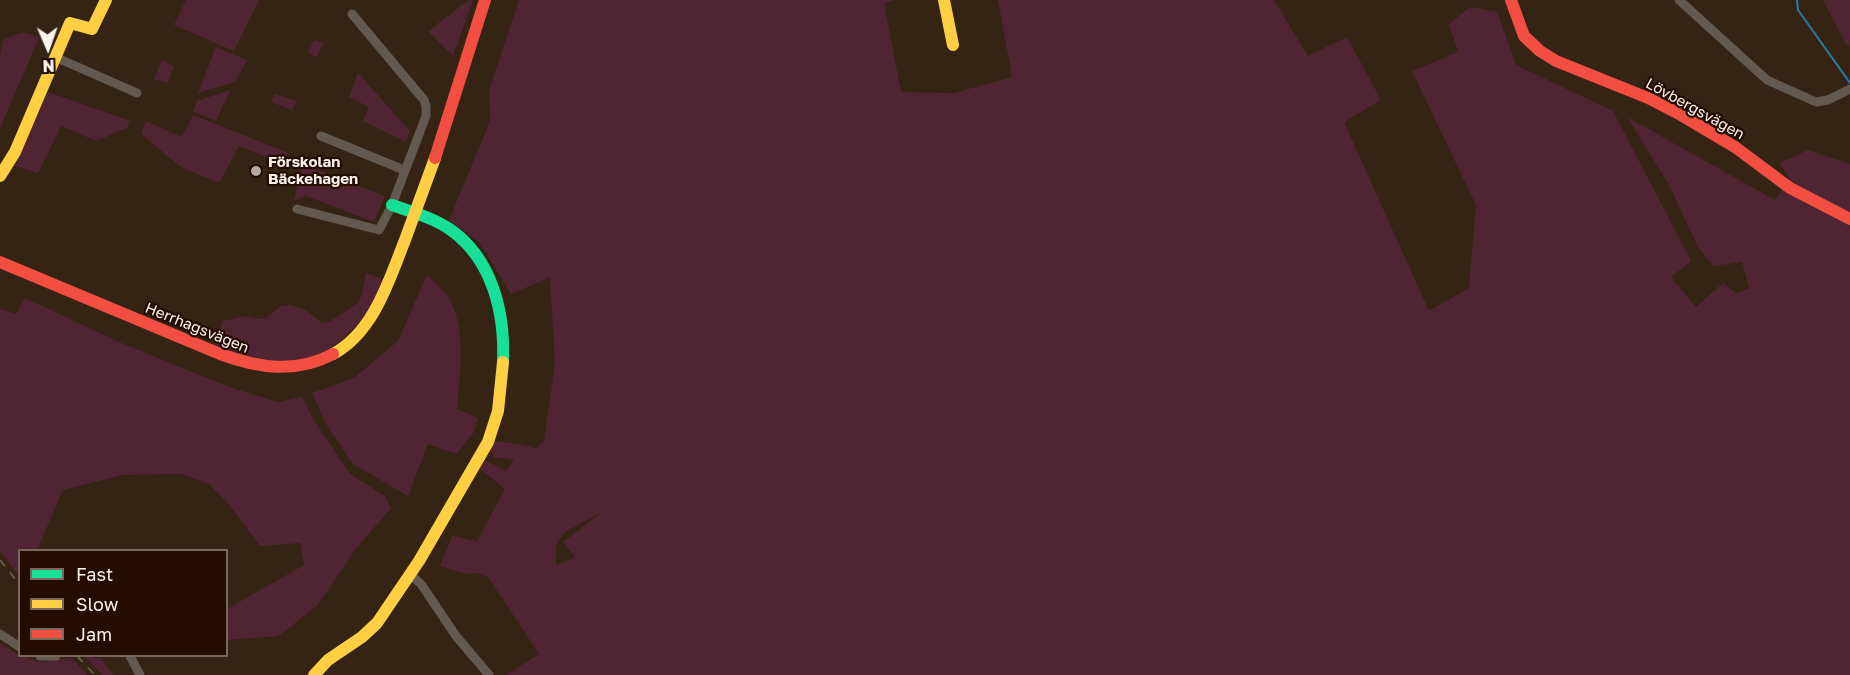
<!DOCTYPE html>
<html>
<head>
<meta charset="utf-8">
<style>
	body { margin:0 }
	#map { position:relative; width:1850px; height:675px; overflow:hidden; background:#352313; font-family:"Golos Text",sans-serif }
	canvas { display:block }
	.legend { position:absolute; left:18px; top:549px; width:210px; height:108px; box-sizing:border-box; background:#250c00; border:2px solid #7a685f; margin:0; padding:8px 10px; list-style:none; font-size:18px; color:#faf2ed }
	.legend li { display:flex; align-items:center; gap:12px; height:30px }
	.legend b { width:30px; border:2px solid #7a685f }
	.north { position:absolute; left:18px; top:18px; width:60px; height:60px; -webkit-text-stroke:4px #250c00; paint-order:stroke; rotate:178deg; font-size:16px; font-weight:700; line-height:24px; text-align:center; color:#faf2ed }
	.north::after { content:''; display:block; margin:auto; width:21px; height:27px; background:#faf2ed; clip-path:polygon(50% 0,100% 100%,50% 72%,0 100%) }
</style>
</head>
<body>
<div id="map">
<canvas width="1850" height="675"></canvas>
<ul class="legend">
<li><b style="height:8px;background:#16e098"></b>Fast</li>
<li><b style="height:8px;background:#ffcf43"></b>Slow</li>
<li><b style="height:8px;background:#f24e42"></b>Jam</li>
</ul>
<div class="north">N</div>
</div>
<script>
const g = document.querySelector('canvas').getContext('2d');
g.lineJoin = 'round';
function paint(path, color) { g.fillStyle = color; g.fill(path, 'evenodd'); }
function stroke(path, color, width, dash) { g.strokeStyle = color; g.lineWidth = width; g.lineCap = dash ? 'butt' : 'round'; g.setLineDash(dash || []); g.stroke(path); }
function write(font, color, halo, rows, align = 'center') {
  g.font = font + ' "Golos Text",sans-serif'; g.lineWidth = 4.5; g.setLineDash([]); g.textBaseline = 'middle'; g.strokeStyle = halo; g.fillStyle = color; for (const [text, x, y, turn = 0] of rows) {
    g.save(); g.translate(x, y); g.rotate((+turn || 0) * Math.PI / 180); g.textAlign = isNaN(turn) ? turn : align; if (halo) g.strokeText(text, 0, 0); g.fillText(text, 0, 0); g.restore();
  }
}
paint(new Path2D(`
	M186,0H259L234,51L174,25Z
	M469,0H473L453,56L428,31Z
	M519,0H894L884,3L901,92L954,93L1012,77L998,0H1274L1308,56L1347,37L1381,100L1344,122L1429,311L1469,288L1476,205L1412,71L1458,52L1449,24L1470,7L1497,12L1516,65L1613,111L1691,261L1671,277L1696,307L1723,283L1736,293L1749,288L1742,262L1713,266L1697,245L1669,185L1627,117L1775,200L1790,179L1779,163L1808,150L1850,164V675H506L539,654L488,577L479,573L467,574L440,566L452,536L477,541L505,489L479,468L485,460L506,471L514,460L494,457L490,449L495,441L525,445L535,449L544,441L555,363L550,277L511,294L479,242L449,220L490,121L489,91ZM602,512L563,542L575,557L556,565V545L565,532Z
	M1823,0H1850V46L1845,42Z
	M20,33H26L39,38L0,128V55L3,40Z
	M314,40L323,43L317,57L308,53Z
	M216,47L247,60L235,82L198,93Z
	M162,60L174,66L167,83L154,79Z
	M358,73L410,131L406,142L363,121L369,107L349,97Z
	M230,90L216,121L193,112L197,101Z
	M48,92L130,121L127,128L96,141L61,126L38,173L15,166Z
	M275,94L297,101L292,110L271,102Z
	M193,115L288,153L285,164L239,146L219,183L181,167L141,134L146,121L182,137Z
	M302,164L385,196L374,222L306,196L294,201Z
	M366,273L385,280C364,326 329,364 275,363C267,363 259,364 252,362C239,358 226,350 214,345L223,321L244,316L260,319L266,318L281,306L291,305L304,309L322,323C330,323 333,319 340,315C364,301 361,300 366,273Z
	M427,275C434,282 444,290 449,299C467,328 460,377 457,409L478,418L474,432L456,454L428,444L408,496L353,464L325,422L312,393L354,378L398,341Z
	M25,298L119,342L229,387L278,402L302,397L313,419L350,474L385,496L391,508L355,550L317,606L278,636L227,640V609L304,565L300,543L260,546L230,506L209,484L182,474L123,475L63,490L37,550H20L19,576L0,551V309L16,314Z
	M0,643L20,656L41,662L72,658L87,675H0Z
	M85,656L102,659L113,675H102Z`), '#502533');
stroke(new Path2D(`
	M1797,0L1798,10L1850,83`), '#237daa', 2);
stroke(new Path2D(`
	M1679,0L1767,80L1816,102L1828,100L1850,89
	M55,57L137,93
	M321,136L404,170
	M297,209L379,230L392,205L426,116V106L424,100L352,14
	M411,575L421,584L456,636L489,675
	M0,634L20,647
	M40,656H56
	M130,656L140,675`), '#64594f', 9);
stroke(new Path2D(`
	M392,205C412,212 434,218 451,230C493,260 505,314 503,362`), '#16e098', 12);
stroke(new Path2D(`
	M944,0L953,45
	M0,176L15,152L70,23L92,29L106,0
	M333,354C374,332 389,280 405,240C415,212 425,185 435,158
	M314,675L328,660L362,637L377,623L419,561L488,442L498,411L503,362`), '#ffcf43', 12);
stroke(new Path2D(`
	M1511,0L1524,36L1540,51L1556,61L1648,98L1681,115L1735,147L1790,188L1850,219
	M435,158L485,0
	M0,262L220,354C258,368 296,374 333,354`), '#f24e42', 12);
stroke(new Path2D(`
	M0,560L20,585
	M77,656L95,675`), '#675a4f', 2, [8, 8]);
for (const [x, y, r, color] of [
	[256,171,6,"#b5aaa1"]
]) { const dot = new Path2D(); dot.arc(x, y, r, 0, 2 * Math.PI); g.fillStyle = color; g.fill(dot); stroke(dot, '#250c00', 2); }
write('15px', '#faf2ed', '#250c00', [
	["Lövbergsvägen",1695,109,29],
	["Herrhagsvägen",197,328,22]
]);
write('bold 15px', '#faf2ed', '#250c00', [
	["Förskolan",268,162],
	["Bäckehagen",268,179]
], 'left');
</script>
</body>
</html>
